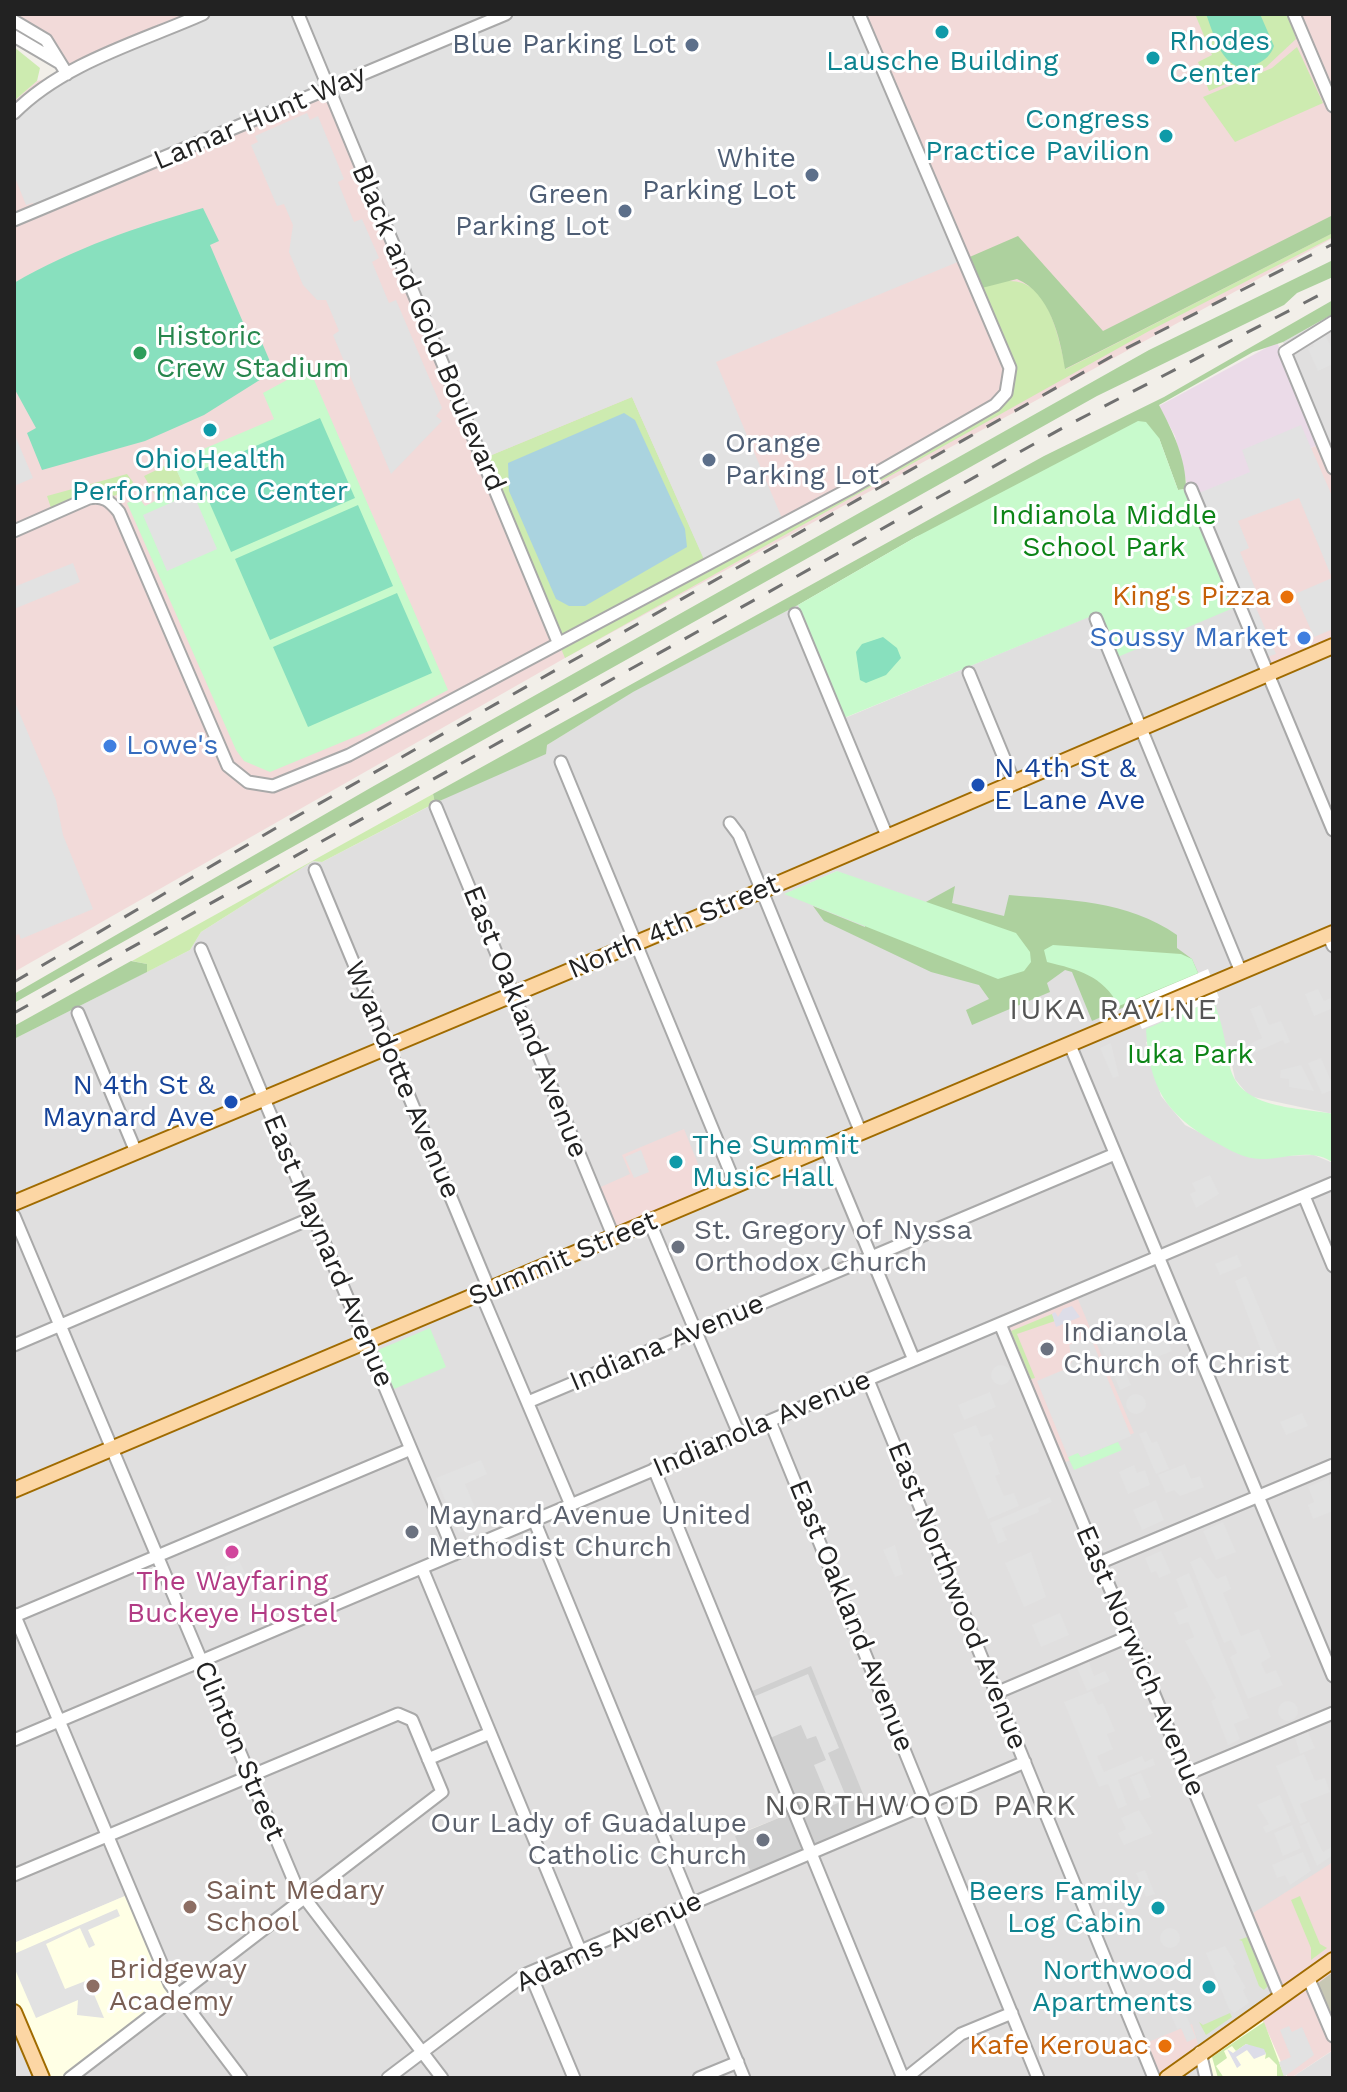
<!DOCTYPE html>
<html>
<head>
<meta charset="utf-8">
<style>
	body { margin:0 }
	#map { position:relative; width:1347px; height:2092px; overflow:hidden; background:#f2efe9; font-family:"Work Sans",sans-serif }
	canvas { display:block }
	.frame { position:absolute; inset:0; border:16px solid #222; pointer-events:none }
</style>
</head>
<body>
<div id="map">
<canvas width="1347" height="2092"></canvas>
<div class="frame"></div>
</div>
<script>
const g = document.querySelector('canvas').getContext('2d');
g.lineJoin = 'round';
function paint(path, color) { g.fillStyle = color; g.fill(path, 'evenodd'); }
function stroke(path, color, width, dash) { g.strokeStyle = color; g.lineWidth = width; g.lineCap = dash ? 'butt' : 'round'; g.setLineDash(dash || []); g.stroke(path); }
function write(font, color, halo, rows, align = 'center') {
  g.font = font + ' "Work Sans",sans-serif'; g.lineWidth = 6; g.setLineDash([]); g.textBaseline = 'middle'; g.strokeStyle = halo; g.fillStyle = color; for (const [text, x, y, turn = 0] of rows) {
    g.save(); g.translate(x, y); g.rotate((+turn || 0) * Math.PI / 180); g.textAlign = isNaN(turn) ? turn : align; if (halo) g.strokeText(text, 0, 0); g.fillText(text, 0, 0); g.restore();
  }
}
paint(new Path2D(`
	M1333,314V466L1283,342Z
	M798,605L845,718L1095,614L1238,606L1333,644V1114L1249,1096L1235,1079L1229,1051L1146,1042L1161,1096L1185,1125L1249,1157L1314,1155L1333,1163V1862L1319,1873L1333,1960L1206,2078H70L132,1893L14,1943V1039L190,950L201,932L313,861L322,862L547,745L632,692ZM837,871L857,881L1015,933L785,894ZM790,1807L799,1852L735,1835L787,1815Z
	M14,2012L42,2078H14Z
	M1332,2051L1333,2078H1291Z`), '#e0dfdf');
paint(new Path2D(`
	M14,14H1333V238L565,658L14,972V101L37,81L66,74L48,43L14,21Z
	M1320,444L1333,476V644L1268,674L1191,500Z
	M684,1129L711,1196L614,1238L594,1190L630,1174L622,1155Z
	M1075,1292L1134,1433L1059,1465L1000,1324Z
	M1333,1862V2050L1291,2078H1206L1200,2053L1167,2078H1154L1141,2045L1192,2024L1200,2051L1279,1997L1247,1917Z`), '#f2dad9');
paint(new Path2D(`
	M1277,342L1320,444L1191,500L1175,436L1159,406Z`), '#ebdbe8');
paint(new Path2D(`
	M132,1893L178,1995L70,2078H42L14,2012V1943Z
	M1259,2012L1288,2078H1206L1200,2052Z`), '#ffffe5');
paint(new Path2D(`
	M811,1666L876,1826L809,1854L801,1850L751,1872L735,1836L786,1815L790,1807L743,1695Z`), '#d0d0d0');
paint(new Path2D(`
	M1333,1972V2022L1317,1984Z`), '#c7c7b4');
paint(new Path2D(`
	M1195,14H1288L1296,39L1266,67L1209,91L1198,62L1212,55Z
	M14,47L40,68L37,81L14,101Z
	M1297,47L1323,103L1235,142L1203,97L1272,68Z
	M1333,233V237L1149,331L565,658L482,459L632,397L706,563L995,405L1011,381L978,289C1044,259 1054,319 1066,369Z
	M173,462L184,487L158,500L144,476Z
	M127,474L133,482L130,489L114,496C91,486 73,498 51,508L47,496Z
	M433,794L435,803L322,862L313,861L201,932L190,950L147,972V964L132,961Z
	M1052,1314L1055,1321L1017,1334L1035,1378L1031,1379L1011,1331Z
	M1300,1896L1320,1944L1327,1948L1311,1960V1948L1291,1900Z
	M1247,1937L1268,1986L1264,1990L1259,1986L1242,1941L1239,1940Z
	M1230,2013L1232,2017L1206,2035L1199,2022L1203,2025Z
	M1264,2022L1285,2078H1277V2065L1269,2057L1265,2059L1266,2053L1246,2044L1236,2051L1232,2046L1224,2051L1227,2058L1216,2066L1224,2078H1218L1212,2057Z`), '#cdebb0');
paint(new Path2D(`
	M1333,215V233L1065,369C1060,337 1050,293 1017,279L978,289L965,259L1018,236L1103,331Z
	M1333,260V277L1297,293L1284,305L1097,396L14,1003V994L372,787L1149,350Z
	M1333,300V314L1283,342L1253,352L1159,405C1173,432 1186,458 1186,489L1178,490L1159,438L916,537L798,605L633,692L547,745L546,754L435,803L433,794L1044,456L1164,397Z
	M868,884L924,903L955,886L952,903L1004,916L1009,895C1068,900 1127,900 1177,935V948L1192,959L1199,975L1092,1021L1072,972L1065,970L1047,983L1050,992L972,1025L966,1010L989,999L979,985L931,972L824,921L813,906L865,927Z
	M131,961L147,964V972L14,1039V1026Z`), '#add19e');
paint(new Path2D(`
	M309,368L448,690L369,731L270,772L244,761L236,750L127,503L139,498L145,506L184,487L173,462L274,419L263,393Z
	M1138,421L1146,422L1159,438L1178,490L1186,489L1238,606L1113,659L1094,615L844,718L798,605L916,537Z
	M837,871L1016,933L1030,952L1031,962L1024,971L998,979L784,894Z
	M1053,945L1181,954L1192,959L1198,973L1119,1006C1102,975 1079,970 1047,962L1044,950Z
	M1213,1000C1223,1023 1225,1043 1230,1067C1240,1110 1299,1107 1333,1114V1163C1313,1147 1285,1159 1261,1159C1244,1159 1230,1150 1215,1142C1165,1114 1149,1087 1146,1029Z
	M430,1328L446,1367L394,1389L378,1350Z
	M1118,1442L1122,1450L1074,1470L1068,1457L1078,1452L1081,1457Z`), '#c8facc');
paint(new Path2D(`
	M1206,14H1260L1274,46C1271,55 1265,60 1257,64C1224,79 1215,37 1206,14Z
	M203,208L219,241L210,245L248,334L257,331L274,371L204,415L145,441L42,470L27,433L36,428L14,388V283C74,248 137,227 203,208Z
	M320,418L355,498L231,552L196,472Z
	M358,505L393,586L270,640L235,559Z
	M397,593L432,673L308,727L273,647Z
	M883,637L897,648L901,658L886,675L866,683L860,680L856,652L862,644Z`), '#88e0be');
paint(new Path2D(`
	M203,14H859L965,259L716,362L784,523L706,564L632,397L482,459L328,89L38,217L33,203L26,205L14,175V113L42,89Z
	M307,113L310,120L318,116L344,179L338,182L354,222L362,219L379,258L372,262L389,303L396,300L442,408L436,416L442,421L391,474L333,335L339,331L326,300H317L303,285L289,252L293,225L284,204L277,206L251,145L258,142L255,136Z
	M1326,336L1333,351V364L1318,371L1308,349L1314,346L1313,342Z
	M1301,425L1333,498V629L1314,637L1295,594L1332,578L1299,498L1238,521L1249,548L1240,552L1257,593L1251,596L1276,654L1267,657L1199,493L1250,472L1242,450Z
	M14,433L33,478L14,486Z
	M193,493L217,549L167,571L143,515Z
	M73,563L80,582L14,609V587Z
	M14,700L56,800L63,835L93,909L21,939L19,934L14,936Z
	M1318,989L1324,1001L1333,997V1008L1314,1016L1305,994Z
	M1261,1005L1269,1025L1281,1021L1290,1042L1285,1044L1283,1040L1251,1054L1248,1045L1262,1038L1250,1009Z
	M1111,1043L1119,1076L1113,1078L1100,1048Z
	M1321,1058L1333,1085V1090L1322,1094L1308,1063Z
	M1301,1065L1314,1091L1289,1087V1079L1280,1078L1281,1070Z
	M641,1150L649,1172L634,1178L625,1157Z
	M1210,1175L1219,1194L1196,1208L1190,1194L1196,1191L1192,1183Z
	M1237,1255L1242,1266L1220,1275L1215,1264Z
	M1246,1276L1285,1369L1270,1375L1235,1281Z
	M1161,1326L1172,1351L1125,1370L1131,1385L1120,1390L1098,1339L1114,1332L1119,1343Z
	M1090,1336L1131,1436L1081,1457L1078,1453L1068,1457L1037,1381L1068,1368L1072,1361L1069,1345Z
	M991 1375a10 10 0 1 1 20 0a10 10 0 1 1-20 0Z
	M990,1392L996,1407L964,1420L958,1405Z
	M1126 1404a10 10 0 1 1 20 0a10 10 0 1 1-20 0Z
	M1302,1413L1308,1426L1286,1435L1280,1422Z
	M976,1425L981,1437L991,1434L994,1440L989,1443L1000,1474L995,1476L1004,1496L1014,1493L1019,1506L988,1519L953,1434Z
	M1146,1431L1152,1443L1157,1441L1169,1469L1156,1474L1139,1434Z
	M481,1460L487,1474L465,1484L482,1524L459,1533L436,1478Z
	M1185,1464L1191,1479L1200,1476L1204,1487L1180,1496L1174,1490L1166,1493L1158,1475Z
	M1134,1465L1137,1473L1145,1470L1150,1485L1128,1494L1119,1472Z
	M1329,1478L1333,1511L1313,1519L1308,1505L1314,1502L1308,1487Z
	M1050,1497L1052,1502L1038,1508L1039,1512L1002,1528L1007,1540L998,1544L990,1523Z
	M1156,1500L1164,1520L1142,1530L1133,1510Z
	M1223,1522L1236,1552L1216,1560L1203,1531Z
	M895,1545L903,1574L895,1577L883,1550Z
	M1161,1551L1171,1573L1159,1578L1156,1571L1151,1573L1145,1558Z
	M1031,1552L1046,1597L1024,1607L1005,1563Z
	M1201,1557L1217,1579L1226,1575L1231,1589L1223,1593L1241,1636L1259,1629L1271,1657L1261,1663L1266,1674L1276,1670L1283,1685L1248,1699L1230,1657L1237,1653L1234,1646L1231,1640L1224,1643L1190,1562Z
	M239,1561L247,1577L232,1584L225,1567Z
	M1189,1573L1249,1718L1234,1724L1240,1739L1228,1745L1211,1701L1216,1698L1185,1641L1194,1637L1188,1622L1179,1625L1174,1613L1188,1607L1176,1579Z
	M1060,1613L1069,1635L1041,1647L1032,1625Z
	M1089,1662L1094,1676L1105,1671L1110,1681L1087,1691L1077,1668Z
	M808,1674L839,1748L828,1753L847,1799L831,1806L814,1765L826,1760L816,1736L807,1739L801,1725L770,1738L753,1697Z
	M1092,1691L1098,1705L1103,1703L1115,1731L1107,1734L1113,1749L1097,1756L1104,1772L1142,1756L1145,1762L1153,1758L1155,1765L1118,1780L1127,1805L1118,1809L1108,1784L1099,1787L1064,1702Z
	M1278 1711a10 10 0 1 1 20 0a10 10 0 1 1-20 0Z
	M1308,1732L1315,1748L1300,1754L1295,1737Z
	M1304,1754L1315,1781L1325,1778L1330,1792L1300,1804L1307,1821L1300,1824L1276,1766Z
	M1141,1773L1151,1797L1140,1801L1130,1777Z
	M1280,1795L1291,1822L1266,1833L1263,1827L1269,1824L1257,1805Z
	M1139,1810L1153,1833L1124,1845L1118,1833L1126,1829L1121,1818Z
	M1309,1822L1323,1852L1333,1846V1855L1317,1866L1300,1826Z
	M1292,1825L1301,1848L1283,1856L1274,1833Z
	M1303,1852L1311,1871L1290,1885L1285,1875L1277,1878L1272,1865Z
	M1145,1870L1155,1894L1146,1897L1136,1873Z
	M117,1909L120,1916L88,1930L95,1945L89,1948L80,1928L46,1944L65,1989L88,1980L104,2018L77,2015L78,2000L36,2018L14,1967V1954Z
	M1160 1938a10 10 0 1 1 20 0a10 10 0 1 1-20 0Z
	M1225,1946L1236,1964L1233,1966L1246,1988L1243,1990L1249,2003L1234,2013L1229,2009L1206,1953Z
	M1176,1992L1196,2038L1187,2042L1181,2028L1177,2029L1165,2000Z
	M1289,2026L1292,2032L1302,2027L1314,2055L1284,2077L1279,2062L1291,2057L1280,2030Z`), '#e2e2e2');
paint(new Path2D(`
	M1072,1306L1080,1317L1056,1327L1052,1314L1055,1312L1058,1317L1063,1309Z
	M1246,2044L1264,2049L1266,2054L1254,2059L1247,2050L1236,2057L1241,2065L1237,2068L1227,2049L1233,2053Z`), '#dddde8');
paint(new Path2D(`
	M624,413L635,420L685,529L687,547L585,606H569L556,599L509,491L508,463Z`), '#aad3df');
paint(new Path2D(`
	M1208,969L1219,998L1142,1029L1130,1002Z`), '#fff');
const minor = new Path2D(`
	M298,14L558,642
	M1294,14L1333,106
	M14,21L46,40L67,74
	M14,36L60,63
	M14,113C63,63 140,42 203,14
	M14,220L506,14
	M1333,322L1285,352L1333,468
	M1191,489L1333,830
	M14,531L89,498C103,495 110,501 119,512L228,766L248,782L273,786L349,755L849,489L995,405L1006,393L1010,368L859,14
	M795,614L887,836
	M1096,619L1241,972
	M969,673L1014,782
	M561,762L736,1186
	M436,807L614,1238
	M730,823L739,835L861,1133
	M315,870L489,1289
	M1328,935L1333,946
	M201,949L455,1554
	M78,1013L136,1152
	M1070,1045L1333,1676
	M826,1148L914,1360
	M1304,1196L1333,1266
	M14,1216L297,1888L442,2078
	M650,1223L739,1434
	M481,1293L571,1505
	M1000,1324L1280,1997
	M14,1345L314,1217
	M868,1380L1154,2078
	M528,1402L1115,1154
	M770,1421L1038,2078
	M654,1469L903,2078
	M534,1520L691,1903
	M1099,1563L1333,1465
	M422,1568L580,1950
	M14,1614L170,1984L241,2078
	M15,1616L411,1449
	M996,1693L1130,1636
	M14,1740L1333,1183
	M428,1759L490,1733
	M1187,1774L1333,1713
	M14,1875L398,1714L412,1720L442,1792L70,2078
	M675,1910L744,2078
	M530,1973L574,2078
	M1308,1977L1333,2036
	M1200,2052L1206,2078
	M388,2078L524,1975L1025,1762
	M699,2078L738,2062
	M906,2078L961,2034L1012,2013`);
const major = new Path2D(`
	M14,1203L768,888L1333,646
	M14,1490L1333,933
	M14,2012L42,2078
	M1167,2078L1333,1960`);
stroke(minor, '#a9a9a9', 15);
stroke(major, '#a06b00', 18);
stroke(minor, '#fff', 11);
stroke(major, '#fcd6a4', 14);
stroke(new Path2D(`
	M14,982L276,828L1123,350L1333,244
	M14,1013L1068,425L1333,288`), '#707070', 3, [16, 16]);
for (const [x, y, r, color] of [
	[942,32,8,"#0f9aa8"],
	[692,45,8,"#5c6f8a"],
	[1153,58,8,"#0f9aa8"],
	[1166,136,8,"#0f9aa8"],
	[812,175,8,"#5c6f8a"],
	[625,211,8,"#5c6f8a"],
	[140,353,8,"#2e9e5b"],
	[210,430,8,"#0f9aa8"],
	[709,460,8,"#5c6f8a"],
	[1287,597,8,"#e8710a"],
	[1304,638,8,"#3f7fe0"],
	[110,746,8,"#3f7fe0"],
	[978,785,8,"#1a4fb4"],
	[231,1102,8,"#1a4fb4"],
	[676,1162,8,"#0f9aa8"],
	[678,1247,8,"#6b7280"],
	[1047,1349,8,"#6b7280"],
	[412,1532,8,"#6b7280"],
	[232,1552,8,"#d1479c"],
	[763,1840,8,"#6b7280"],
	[190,1907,8,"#8d6e63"],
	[1158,1908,8,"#0f9aa8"],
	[93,1986,8,"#8d6e63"],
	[1209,1987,8,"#0f9aa8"],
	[1165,2046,8,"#e8710a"]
]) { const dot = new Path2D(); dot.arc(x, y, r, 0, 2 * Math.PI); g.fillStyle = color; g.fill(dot); stroke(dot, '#fff', 3); }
write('28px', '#0d838f', '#fff', [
	["Rhodes",1169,42,"left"],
	["Center",1169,74,"left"],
	["Lausche Building",942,62,"center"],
	["Congress",1150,120],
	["Practice Pavilion",1150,152],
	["OhioHealth",210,460,"center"],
	["Performance Center",210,492,"center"],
	["The Summit",692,1146,"left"],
	["Music Hall",692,1178,"left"],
	["Beers Family",1142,1892],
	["Log Cabin",1142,1924],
	["Northwood",1193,1971],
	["Apartments",1193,2003]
], 'right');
write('28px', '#4e5e75', '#fff', [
	["Blue Parking Lot",676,45],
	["White",796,159],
	["Parking Lot",796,191],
	["Green",609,195],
	["Parking Lot",609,227],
	["Orange",725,444,"left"],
	["Parking Lot",725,476,"left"]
], 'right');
write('28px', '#222', '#fff', [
	["Lamar Hunt Way",260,118,-23],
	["Black and Gold Boulevard",428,328,67],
	["North 4th Street",674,927,-23],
	["East Oakland Avenue",525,1022,68],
	["Wyandotte Avenue",402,1080,67],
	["East Maynard Avenue",328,1251,67],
	["Summit Street",563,1259,-23],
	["Indiana Avenue",667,1343,-23],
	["Indianola Avenue",762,1424,-23],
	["East Northwood Avenue",957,1596,68],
	["East Oakland Avenue",851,1616,68],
	["East Norwich Avenue",1140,1661,67],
	["Clinton Street",239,1751,67],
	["Adams Avenue",609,1942,-25]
]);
write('28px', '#27864d', '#fff', [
	["Historic",156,337],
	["Crew Stadium",156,369]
], 'left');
write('28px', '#0c8416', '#fff', [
	["Indianola Middle",1104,516],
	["School Park",1104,548],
	["Iuka Park",1190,1055]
]);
write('28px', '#c56008', '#fff', [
	["King's Pizza",1271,597],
	["Kafe Kerouac",1149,2046]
], 'right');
write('28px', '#366cbe', '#fff', [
	["Soussy Market",1288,638],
	["Lowe's",126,746,"left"]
], 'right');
write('28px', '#164399', '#fff', [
	["N 4th St &",994,769],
	["E Lane Ave",994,801],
	["N 4th St &",215,1086,"right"],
	["Maynard Ave",215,1118,"right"]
], 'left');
write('28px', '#5b616d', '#fff', [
	["St. Gregory of Nyssa",694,1231],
	["Orthodox Church",694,1263],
	["Indianola",1063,1333],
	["Church of Christ",1063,1365],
	["Maynard Avenue United",428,1516],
	["Methodist Church",428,1548],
	["Our Lady of Guadalupe",747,1824,"right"],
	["Catholic Church",747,1856,"right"]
], 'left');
write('28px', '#b23c85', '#fff', [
	["The Wayfaring",232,1582],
	["Buckeye Hostel",232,1614]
]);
write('28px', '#785e54', '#fff', [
	["Saint Medary",206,1891],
	["School",206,1923],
	["Bridgeway",109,1970],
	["Academy",109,2002]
], 'left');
g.letterSpacing = '2px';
write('30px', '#555', '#fff', [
	["IUKA RAVINE",1114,1010],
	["NORTHWOOD PARK",921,1806]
]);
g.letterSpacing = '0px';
</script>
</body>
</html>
